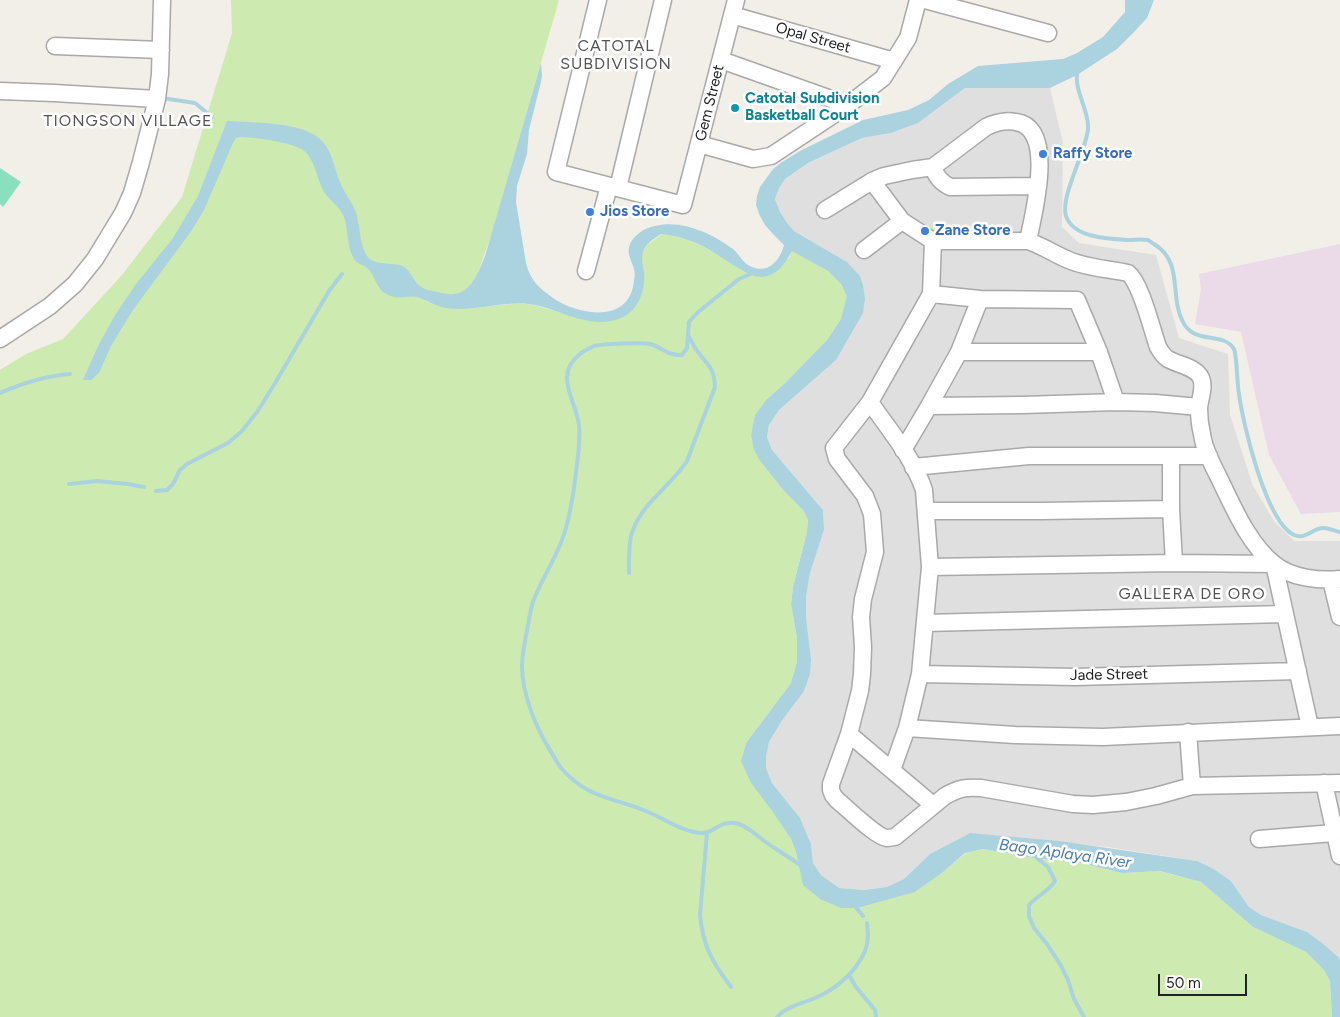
<!DOCTYPE html>
<html>
<head>
<meta charset="utf-8">
<style>
	body { margin:0 }
	#map { position:relative; width:1340px; height:1017px; overflow:hidden; background:#f2efe9; font-family:Figtree,sans-serif }
	canvas { display:block }
	.scale { position:absolute; left:1158px; top:974px; width:89px; height:22px; box-sizing:border-box; border:2px solid #222; border-top:0; padding-left:6px; font-size:15px; line-height:18px; white-space:nowrap; color:#222; -webkit-text-stroke:4px #fff; paint-order:stroke }
</style>
</head>
<body>
<div id="map">
<canvas width="1340" height="1017"></canvas>
<div class="scale">50 m</div>
</div>
<script>
const g = document.querySelector('canvas').getContext('2d');
g.lineJoin = 'round';
function paint(path, color) { g.fillStyle = color; g.fill(path, 'evenodd'); }
function stroke(path, color, width, dash) { g.strokeStyle = color; g.lineWidth = width; g.lineCap = dash ? 'butt' : 'round'; g.setLineDash(dash || []); g.stroke(path); }
function write(font, color, halo, rows, align = 'center') {
  g.font = font + ' Figtree,sans-serif'; g.lineWidth = 5; g.setLineDash([]); g.textBaseline = 'middle'; g.strokeStyle = halo; g.fillStyle = color; for (const [text, x, y, turn = 0] of rows) {
    g.save(); g.translate(x, y); g.rotate((+turn || 0) * Math.PI / 180); g.textAlign = isNaN(turn) ? turn : align; if (halo) g.strokeText(text, 0, 0); g.fillText(text, 0, 0); g.restore();
  }
}
paint(new Path2D(`
	M1025,87L1050,88L1063,143L1062,227L1079,243L1156,255L1179,338L1228,354L1230,415L1253,486L1274,521L1294,541H1340V960L1307,932L1261,915L1249,907L1231,881L1212,868L1197,861L1108,847L970,833L930,854L904,879L887,887L864,890L838,888L821,875L813,863L811,844L800,818L772,783L766,768V757L769,742L783,719L806,618V597L810,573L824,530L823,510L772,450L767,437L769,425L779,410L836,360L847,262L794,231L787,223L780,212L775,199L779,188L785,179L808,163L862,138L891,133L918,123L965,88Z`), '#e0dfdf');
paint(new Path2D(`
	M1340,244V512L1301,514L1269,455L1241,332L1195,324L1201,289L1199,274Z`), '#ebdbe8');
paint(new Path2D(`
	M231,0H559L492,233L476,278L471,286L462,292L453,295L442,294L424,300C463,318 488,302 526,304C538,305 548,310 560,312C579,316 601,316 621,318L644,271L642,262V253L647,245L662,234C686,237 706,247 726,259C738,266 748,274 761,277L789,258L792,250L828,271L841,284L847,296L841,319L827,340L786,382L766,400L755,415L753,424L751,435L760,461L784,491L803,510L808,520L807,532L793,587L791,604L797,638V662L791,683L746,743L741,761L791,839L796,852L804,885L820,899L915,892L942,873L966,853L983,849L1040,859L1069,860L1122,873L1159,871L1201,882L1253,927L1306,952L1324,970L1330,981L1332,1017H0V370L26,354L63,339L122,275L182,197L232,33Z`), '#cdebb0');
paint(new Path2D(`
	M0,168L21,182L3,207L0,204Z`), '#88e0be');
paint(new Path2D(`
	M1125,0H1154L1147,18L1135,31L1117,49L1077,75L1050,88H965L918,123L891,133L862,138L808,163L785,179L779,188L775,199L780,212L787,223L794,231L847,262L860,276L863,285L865,299L863,313L836,360L779,410L769,425L767,437L772,450L823,510L824,530L810,573L806,597V618L811,660L810,674L804,691L783,719L769,742L766,757V768L772,783L800,818L811,844L813,863L821,875L839,888L864,890L887,887L904,879L930,854L970,833L1059,841L1197,861L1212,868L1231,881L1249,907L1261,915L1307,932L1322,943L1339,958L1340,960V1017H1332L1330,981L1324,970L1306,952L1253,927L1201,882L1160,871L1122,873L1069,860L1040,859L983,849L965,853L942,873L915,892L857,908H841L820,899L803,885L796,852L791,839L773,812L751,783L741,761L746,743L791,683L797,662V638L791,604L793,587L807,532L808,520L803,510L784,491L760,461L754,450L751,435L753,424L755,415L766,400L786,382L827,340L841,319L847,296L841,284L828,271L792,251C786,262 777,277 761,277C748,277 722,257 710,250C694,241 679,236 661,234C654,239 646,243 643,252C641,258 643,265 644,271C646,289 639,311 621,318C589,331 559,308 529,304C501,301 474,312 446,308C435,306 427,300 417,297C408,295 397,300 388,295C377,290 376,279 370,271C365,264 357,266 353,257C347,246 348,232 345,220C340,204 329,202 323,190C318,180 316,168 310,158C308,154 304,150 299,148C288,142 253,137 240,137L236,138L233,143L204,210L192,230L133,310L111,346L99,373L91,380H83L98,346L115,315L136,284L173,238L198,196L227,121C254,123 297,121 319,138C332,149 334,167 340,182C344,194 354,203 357,216C360,228 360,245 367,256C374,266 393,262 403,266C411,271 413,281 420,286C424,290 433,291 438,292C468,301 475,280 485,256L541,63L542,75L541,82L529,130L527,154L517,186L516,202L526,263C530,280 539,288 553,298C579,316 631,324 634,280C635,277 635,272 634,269C632,261 627,255 629,247C632,236 644,228 655,226C681,219 712,233 733,249C740,255 743,264 752,267C769,274 780,260 784,245L773,234L765,225L759,214L756,205L757,196L760,187L773,169L782,162L800,151L863,120L908,110L929,100L948,84L978,66L1063,59L1077,53L1103,37L1125,12Z`), '#aad3df');
stroke(new Path2D(`
	M1078,70C1072,88 1090,111 1088,129C1086,152 1060,196 1066,216C1073,238 1110,239 1129,240C1135,240 1142,239 1148,240C1150,241 1152,243 1154,244C1184,262 1169,296 1183,322C1194,345 1223,331 1234,349C1237,355 1237,385 1239,394C1243,424 1266,522 1294,535C1305,540 1312,529 1322,528C1328,527 1334,531 1340,532
	M162,98L195,103L212,117
	M753,273L739,279L697,313L689,322L687,348L682,355C669,356 662,348 651,344C643,342 602,344 594,346C590,348 583,351 580,354C553,375 576,400 579,425C580,432 579,439 579,446C576,474 573,504 565,531C558,556 542,577 533,602C530,611 529,621 527,630C525,642 522,655 522,666C522,693 535,725 548,747C553,754 556,762 561,768C589,800 614,797 648,812C665,819 682,832 701,833C715,834 720,818 739,824C748,827 755,834 763,840C775,849 788,856 800,865
	M0,393C23,383 45,376 70,374
	M69,484L97,481L128,484L144,487
	M156,491L167,490L173,484L180,470L187,464L228,443L242,431L257,412L274,385L329,291L342,274
	M629,573C629,561 628,542 633,530C643,502 672,485 687,461L715,387C714,367 709,367 698,352C694,347 691,340 688,335
	M707,833L700,915C703,946 712,962 731,987
	M1036,857L1048,867L1055,881C1049,891 1037,896 1029,905V916L1034,928L1047,944L1060,964L1068,980L1074,999L1084,1017
	M855,906L863,916
	M849,975L856,987L875,1010L876,1017
	M777,1017C787,1006 801,1004 815,998C835,990 857,971 865,951C869,942 868,933 867,923`), '#aad3df', 4);
const minor = new Path2D(`
	M598,0L556,172L683,205L736,0
	M925,0L1048,33
	M732,15L894,61
	M55,46L161,50
	M721,60L848,105
	M0,91L54,93L157,99
	M699,144L753,159L771,156L848,105L883,78L908,38L918,0
	M933,167C936,177 941,182 950,187L1038,186
	M872,181L902,221L933,241H1028C1043,246 1056,255 1071,261C1089,268 1109,269 1128,273C1141,283 1152,330 1158,347C1161,352 1163,356 1168,359C1178,365 1195,366 1201,378C1205,387 1200,398 1199,408C1199,416 1200,426 1202,434C1204,451 1215,469 1222,484C1235,511 1250,545 1274,564C1291,578 1319,581 1340,579
	M618,188L663,0
	M825,210L872,181L884,176L912,170L933,167L986,127C996,122 1006,120 1016,122C1057,128 1033,215 1028,241
	M864,250L902,221
	M586,271L609,186
	M931,294L933,241
	M0,339L50,306L75,284L95,259L123,213L132,193L141,162L157,99L160,74L162,0
	M959,352H1099
	M870,402L834,448L837,459L865,496L872,514L875,552L863,599L861,617L863,647L862,674L860,691L849,734L831,784V790L833,795L837,800C847,808 876,837 887,838C889,838 893,837 895,837L945,796C959,788 966,787 981,788L1073,804L1093,805L1126,802L1156,796L1192,786L1340,783
	M929,406L1023,405L1116,402L1155,403L1199,407
	M903,450L929,406L959,352L980,299
	M1171,457V509L1174,563
	M913,467L1029,456H1209
	M926,511H1041L1171,509
	M1274,564L1310,727
	M930,567L1174,563L1274,564
	M1331,580L1340,617
	M925,623L1285,614
	M920,674L1075,677L1298,671
	M907,728L1015,735L1103,737L1340,726
	M1188,732L1192,786
	M849,734L933,805
	M892,770L907,728L920,674L930,567L924,490C913,457 889,430 870,402L931,294L980,299L1077,300L1099,352L1116,402
	M1324,783L1340,856
	M1259,839L1334,833`);
stroke(minor, '#a9a9a9', 19);
stroke(minor, '#fff', 16);
for (const [x, y, r, color] of [
	[735,108,5,"#0f9aa8"],
	[1043,154,5,"#3f7fe0"],
	[590,212,5,"#3f7fe0"],
	[925,231,5,"#3f7fe0"]
]) { const dot = new Path2D(); dot.arc(x, y, r, 0, 2 * Math.PI); g.fillStyle = color; g.fill(dot); stroke(dot, '#fff', 2); }
write('15px', '#222', '#fff', [
	["Opal Street",813,38,16],
	["Gem Street",710,103,-76],
	["Jade Street",1109,675,-1]
]);
write('bold 15px', '#0d838f', '#fff', [
	["Catotal Subdivision",745,99],
	["Basketball Court",745,116]
], 'left');
write('bold 15px', '#366cbe', '#fff', [
	["Raffy Store",1053,154],
	["Jios Store",600,212],
	["Zane Store",935,231]
], 'left');
g.letterSpacing = '1px';
write('16px', '#555', '#fff', [
	["CATOTAL",616,46],
	["SUBDIVISION",616,64],
	["TIONGSON VILLAGE",128,121],
	["GALLERA DE ORO",1192,594]
]);
g.letterSpacing = '0px';
write('italic 16px', '#4a7aab', '#fff', [
	["Bago Aplaya River",1065,854,8]
]);
</script>
</body>
</html>
